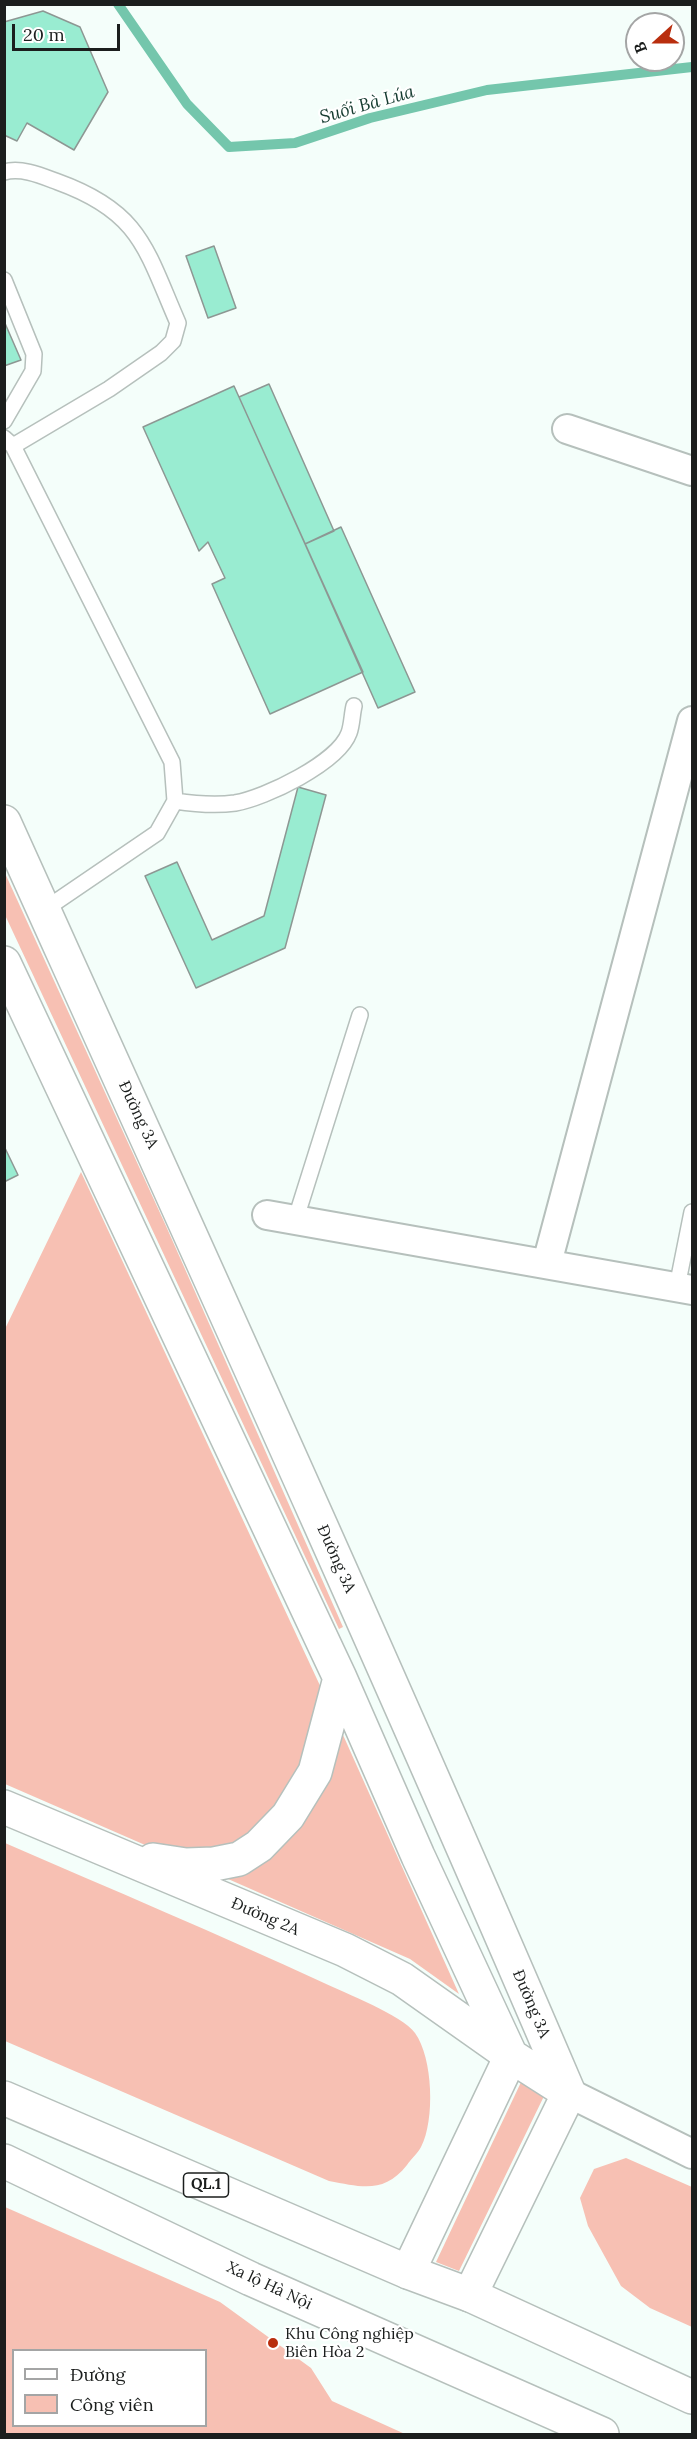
<!DOCTYPE html>
<html>
<head>
<meta charset="utf-8">
<style>
	body { margin:0 }
	#map { position:relative; width:697px; height:2439px; overflow:hidden; background:#f4fefa; font-family:Lora,serif }
	canvas { display:block }
	.frame { position:absolute; inset:0; border:6px solid #1b1e1d; pointer-events:none }
	.legend { position:absolute; left:12px; top:2349px; width:195px; height:78px; box-sizing:border-box; background:#fff; border:2px solid #a4a5a5; margin:0; padding:8px 10px; list-style:none; font-size:18px; color:#1b1e1d }
	.legend li { display:flex; align-items:center; gap:12px; height:30px }
	.legend b { width:30px; border:2px solid #a4a5a5 }
	.north { position:absolute; left:625px; top:12px; width:60px; height:60px; box-sizing:border-box; background:#fff; border:2px solid #a4a5a5; border-radius:50%; rotate:249deg; font-size:16px; font-weight:700; line-height:24px; text-align:center; color:#1b1e1d }
	.north::after { content:''; display:block; margin:auto; width:21px; height:27px; background:#b92e0e; clip-path:polygon(50% 0,100% 100%,50% 72%,0 100%) }
	.scale { position:absolute; left:12px; top:24px; width:108px; height:27px; box-sizing:border-box; border:3px solid #1b1e1d; border-top:0; padding-left:8px; font-size:18px; line-height:21px; white-space:nowrap; color:#1b1e1d; -webkit-text-stroke:4px #fff; paint-order:stroke }
</style>
</head>
<body>
<div id="map">
<canvas width="697" height="2439"></canvas>
<div class="frame"></div>
<ul class="legend">
<li><b style="height:8px;background:#fff"></b>Đường</li>
<li><b style="height:16px;background:#f7c0b3"></b>Công viên</li>
</ul>
<div class="north">B</div>
<div class="scale">20 m</div>
</div>
<script>
const g = document.querySelector('canvas').getContext('2d');
g.lineJoin = 'round';
function paint(path, color) { g.fillStyle = color; g.fill(path, 'evenodd'); }
function stroke(path, color, width, dash) { g.strokeStyle = color; g.lineWidth = width; g.lineCap = dash ? 'butt' : 'round'; g.setLineDash(dash || []); g.stroke(path); }
function write(font, color, halo, rows, align = 'center') {
  g.font = font + ' Lora,serif'; g.lineWidth = 4.5; g.setLineDash([]); g.textBaseline = 'middle'; g.strokeStyle = halo; g.fillStyle = color; for (const [text, x, y, turn = 0] of rows) {
    g.save(); g.translate(x, y); g.rotate((+turn || 0) * Math.PI / 180); g.textAlign = isNaN(turn) ? turn : align; if (halo) g.strokeText(text, 0, 0); g.fillText(text, 0, 0); g.restore();
  }
}
paint(new Path2D(`
	M4,871L166,1226L343,1627L339,1629L5,915Z
	M81,1172L323,1692L304,1767L278,1810L250,1838L212,1853L152,1848L5,1784L4,1331Z
	M339,1726L459,1994L410,1959L219,1875L235,1873Z
	M5,1843C111,1889 218,1934 324,1983C345,1993 402,2015 415,2033C433,2058 435,2120 421,2147C418,2153 411,2159 407,2165C384,2194 362,2187 329,2181L5,2041Z
	M523,2078L546,2092L459,2271L436,2262Z
	M626,2158L692,2187V2327L650,2308L621,2286L588,2226L580,2198L594,2169Z
	M5,2207L220,2302L311,2368L332,2401L405,2434H5ZM206,2350V2426H14V2350Z`), '#f7c0b3');
stroke(new Path2D(`
	M118,4L187,104L229,147L295,143L370,118L487,90L692,67`), '#74c6ac', 10);
const building = new Path2D(`
	M43,11L80,27L108,92L74,150L27,123L17,141L4,135V22Z
	M214,246L236,308L208,318L186,256Z
	M4,321L21,360L4,366Z
	M269,384L334,531L305,544L239,397Z
	M234,386L363,672L270,714L212,584L225,578L208,542L199,551L143,427Z
	M341,527L415,692L378,708L305,544Z
	M298,787L326,795L285,948L196,988L145,876L177,862L212,940L264,916Z
	M4,1146L18,1175L4,1182Z`);
paint(building, '#99ecd1');
stroke(building, '#8d9793', 1.5);
const lane = new Path2D(`
	M4,172C22,167 42,176 58,182C141,212 146,250 178,323L173,341L161,353L109,389L13,446
	M4,280L34,354L33,371L4,421
	M4,438L13,446L172,762L175,801L157,833L44,910
	M175,801C195,804 214,806 235,803C265,798 338,763 349,733C352,725 352,714 354,706
	M296,1218L360,1015
	M677,1287L692,1212`);
const street = new Path2D(`
	M567,429L692,471
	M267,1215L692,1290
	M547,1263L692,721
	M569,2093L692,2154`);
const secondary = new Path2D(`
	M4,822C195,1245 387,1667 569,2093L470,2295
	M4,963L340,1678L418,1856L511,2056
	M4,1807L345,1950L402,1979L511,2056L569,2093
	M153,1860L186,1865L214,1864L239,1859L259,1846L288,1816L315,1772L340,1678
	M408,2272L511,2056`);
const highway = new Path2D(`
	M4,2098L408,2272L470,2295L692,2397
	M4,2161L251,2279L602,2434`);
stroke(lane, '#b6c0bc', 18);
stroke(street, '#b6c0bc', 32);
stroke(secondary, '#b6c0bc', 36);
stroke(highway, '#b6c0bc', 36);
stroke(lane, '#fff', 15);
stroke(street, '#fff', 28);
stroke(secondary, '#fff', 33);
stroke(highway, '#fff', 33);
for (const [x, y, r, color] of [
	[273,2343,6,"#b92e0e"]
]) { const dot = new Path2D(); dot.arc(x, y, r, 0, 2 * Math.PI); g.fillStyle = color; g.fill(dot); stroke(dot, '#fff', 2); }
for (const [x, y, w] of [
	[206,2185,45]
]) { const box = new Path2D(); box.roundRect(x - w / 2, y - 12, w, 24, 4.5); g.fillStyle = '#fff'; g.fill(box); stroke(box, '#1b1e1d', 1.5); }
write('bold 15px', '#1b1e1d', null, [
	["QL.1",206,2185]
]);
write('16px', '#1b1e1d', '#fff', [
	["Đường 3A",138,1115,65],
	["Đường 3A",336,1559,66],
	["Đường 2A",265,1917,23],
	["Đường 3A",531,2004,67],
	["Xa lộ Hà Nội",269,2286,25]
]);
write('16px', '#1b1e1d', '#fff', [
	["Khu Công nghiệp",285,2334],
	["Biên Hòa 2",285,2352]
], 'left');
write('italic 18px', '#153b30', '#fff', [
	["Suối Bà Lúa",367,105,-16]
]);
</script>
</body>
</html>
